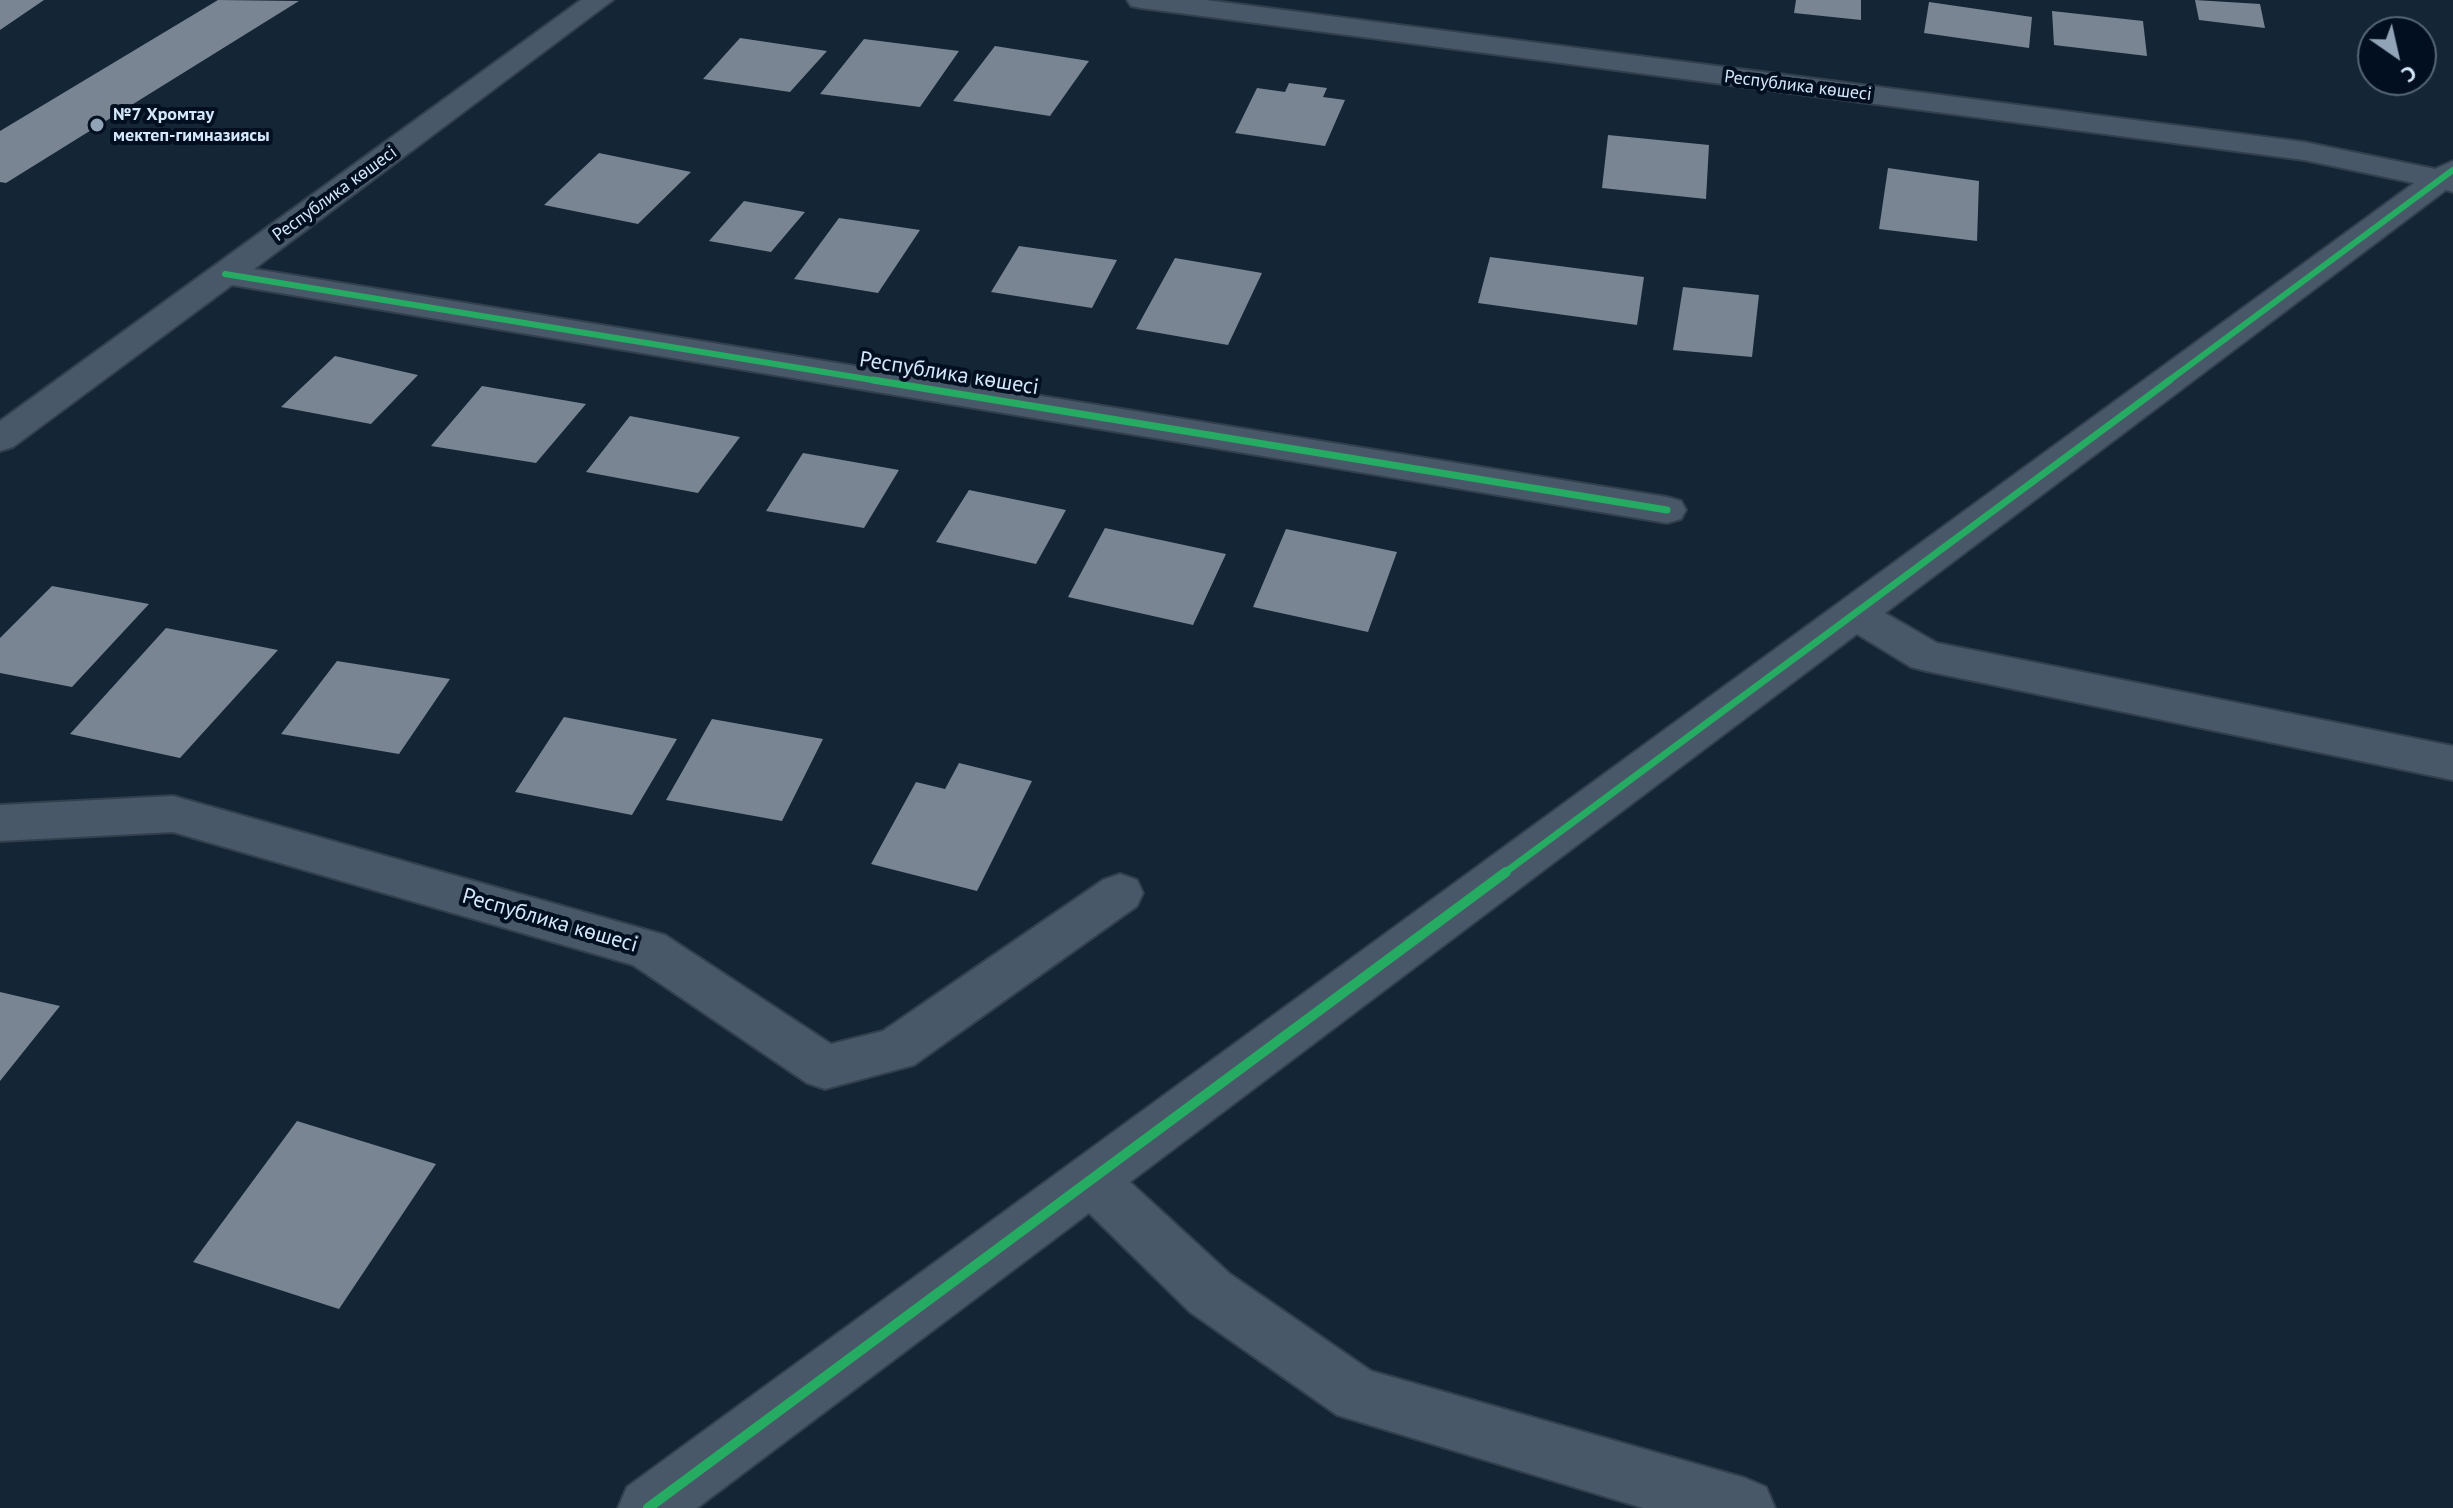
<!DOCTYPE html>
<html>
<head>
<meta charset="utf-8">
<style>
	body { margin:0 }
	#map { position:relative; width:2453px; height:1508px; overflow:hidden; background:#142536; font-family:"PT Sans",sans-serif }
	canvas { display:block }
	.north { position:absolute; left:2357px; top:16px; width:80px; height:80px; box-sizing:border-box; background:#010f20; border:2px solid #556578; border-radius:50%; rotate:146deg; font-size:22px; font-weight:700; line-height:32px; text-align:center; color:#d4e7fb }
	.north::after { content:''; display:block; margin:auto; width:28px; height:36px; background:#91a3b6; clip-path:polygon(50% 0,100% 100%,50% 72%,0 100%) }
</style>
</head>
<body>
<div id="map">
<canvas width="2453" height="1508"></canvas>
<div class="north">С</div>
</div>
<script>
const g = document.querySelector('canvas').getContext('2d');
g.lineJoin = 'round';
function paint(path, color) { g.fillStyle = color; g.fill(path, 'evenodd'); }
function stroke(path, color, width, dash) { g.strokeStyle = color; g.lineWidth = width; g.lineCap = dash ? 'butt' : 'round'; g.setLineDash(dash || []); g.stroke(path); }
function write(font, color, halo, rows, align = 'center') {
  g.font = font + ' "PT Sans",sans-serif'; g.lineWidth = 8; g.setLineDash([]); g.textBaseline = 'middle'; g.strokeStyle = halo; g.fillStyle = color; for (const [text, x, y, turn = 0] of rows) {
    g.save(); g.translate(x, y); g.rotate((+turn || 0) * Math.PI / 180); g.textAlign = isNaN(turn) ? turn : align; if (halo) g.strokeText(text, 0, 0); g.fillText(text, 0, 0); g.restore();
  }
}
paint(new Path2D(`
	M0,0H44L0,30Z
	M218,0L299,1L6,183L0,182V131Z
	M1796,0H1861V20L1794,13Z
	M2195,0L2260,4L2265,28L2199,20Z
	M1929,2L2032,17L2029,48L1924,33Z
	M2052,11L2143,21L2147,56L2054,45Z
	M740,38L827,51L790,92L703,79Z
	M864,39L959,51L920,107L820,94Z
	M995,46L1089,61L1050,116L953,101Z
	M1289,83L1327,88L1323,97L1345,100L1325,146L1235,133L1257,88L1285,92Z
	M1608,135L1709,145L1706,199L1602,188Z
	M599,153L691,172L638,224L544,205Z
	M1888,168L1979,181L1977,241L1879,229Z
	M744,201L805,212L771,252L709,241Z
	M839,218L920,230L878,293L794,279Z
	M1019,246L1117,260L1092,308L991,292Z
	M1490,257L1644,277L1637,325L1478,303Z
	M1175,258L1262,273L1228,345L1136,329Z
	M1683,287L1759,295L1752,357L1673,350Z
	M335,356L418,375L371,424L281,407Z
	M482,386L586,404L536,463L431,446Z
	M630,416L740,437L698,493L586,472Z
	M803,453L899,470L864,528L766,511Z
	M969,490L1066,510L1036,564L936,542Z
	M1105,528L1226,554L1193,625L1068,597Z
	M1286,529L1397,552L1368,632L1253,607Z
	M52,586L149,604L72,687L0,673V638Z
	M166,628L278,650L180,758L70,734Z
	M337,661L450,679L399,754L281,734Z
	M564,717L677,739L632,815L515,792Z
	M712,719L823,739L782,821L666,800Z
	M959,763L1032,781L977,891L871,864L916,782L945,789Z
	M0,992L60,1006L0,1081Z
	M297,1121L436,1164L339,1309L193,1262Z`), '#798592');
const street = new Path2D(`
	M581,0H613L254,269L1667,497L1681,501L1686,510L1681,519L1667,523L232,285L13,447L0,451V421Z
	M1127,0H1206L2304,142L2435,169L2453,161V192L2446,190L1885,613L1937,643L2453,746V780L1926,671L1911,667L1857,634L1130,1182L1230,1274L1371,1371L1745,1478L1766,1487L1775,1508H1643L1337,1415L1190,1312L1089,1213L697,1508H618L627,1487L2414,183L2304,160L1141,8L1131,6Z
	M173,796L665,935L831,1044L883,1031L1103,880L1120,874L1137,880L1143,893L1137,906L914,1065L825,1089L807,1083L633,965L173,832L0,841V805Z`);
stroke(street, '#323f4c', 4);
paint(street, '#485868');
stroke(new Path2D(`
	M225,274L885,382
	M2167,382L2453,170`), '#26ab63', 6);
stroke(new Path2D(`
	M873,380L1667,510
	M1503,874L2170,380`), '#26ab63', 7);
stroke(new Path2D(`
	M648,1508L1506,872`), '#26ab63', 10);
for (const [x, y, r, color] of [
	[97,125,8,"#91a3b6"]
]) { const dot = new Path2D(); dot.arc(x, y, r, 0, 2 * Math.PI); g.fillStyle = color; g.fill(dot); stroke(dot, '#010f20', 3); }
write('18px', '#d4e7fb', '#010f20', [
	["Республика көшесі",1798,86,7],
	["Республика көшесі",335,194,-36]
]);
write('bold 18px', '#d4e7fb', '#010f20', [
	["№7 Хромтау",113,115],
	["мектеп-гимназиясы",113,136]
], 'left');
write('22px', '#d4e7fb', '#010f20', [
	["Республика көшесі",949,374,9],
	["Республика көшесі",550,921,16]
]);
</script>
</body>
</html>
